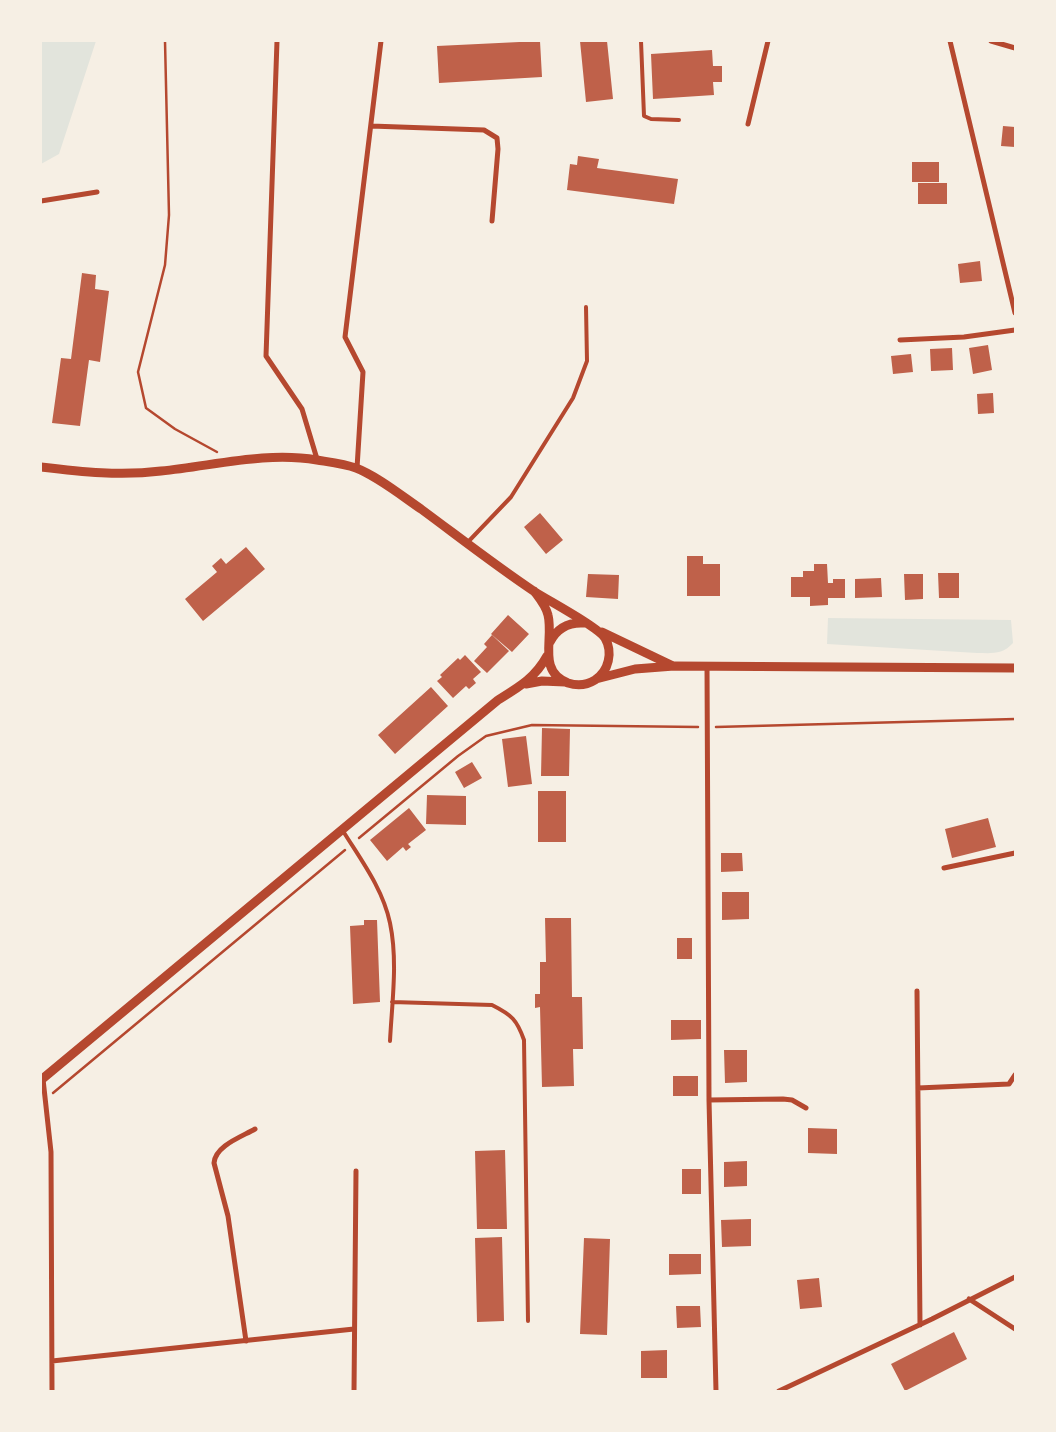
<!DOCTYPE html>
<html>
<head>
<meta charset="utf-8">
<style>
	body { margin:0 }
	#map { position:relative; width:1056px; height:1432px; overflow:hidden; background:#f6efe4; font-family:"PT Sans Narrow",sans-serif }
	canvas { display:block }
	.frame { position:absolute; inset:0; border:42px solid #f6efe4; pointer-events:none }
</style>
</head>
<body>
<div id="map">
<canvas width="1056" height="1432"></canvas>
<div class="frame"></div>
</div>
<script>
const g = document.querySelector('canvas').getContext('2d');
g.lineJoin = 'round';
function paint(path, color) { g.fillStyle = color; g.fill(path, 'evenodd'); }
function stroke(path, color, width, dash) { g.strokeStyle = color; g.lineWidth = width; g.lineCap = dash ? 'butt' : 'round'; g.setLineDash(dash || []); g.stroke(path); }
paint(new Path2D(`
	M41,41H96L59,154L41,164Z
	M828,618L1011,620L1013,643C1002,655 992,653 977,653L827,644Z`), '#e2e4dc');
paint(new Path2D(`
	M540,41L542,77L439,83L437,46Z
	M580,41H607L613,99L586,102Z
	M712,50L713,66H722V82H713L714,95L653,99L651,54Z
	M1003,126L1015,127V147L1001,146Z
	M578,156L599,159L597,168L678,179L674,204L567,190L570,164L577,165Z
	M912,162H939V182H912Z
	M918,183H947V204H918Z
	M980,261L982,281L960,283L958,264Z
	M82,273L96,275L95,289L109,291L100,362L89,360L80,426L52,423L61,358L71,359Z
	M988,345L992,370L973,374L969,348Z
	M952,348L953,370L931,371L930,349Z
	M911,354L913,372L893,374L891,356Z
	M993,393L994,413L978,414L977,394Z
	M540,513L563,540L546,554L524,527Z
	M246,547L265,569L203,621L185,599L217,572L212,566L221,558L226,564Z
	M687,556H703V564H720V596H687Z
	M814,564H827L828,583H833V579H845V598H828V605L810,606V597H791V577H803V571H814Z
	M938,573H959V598H939Z
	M588,574L619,575L618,599L586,597Z
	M904,574H923V599L905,600Z
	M881,578L882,597L855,598V579Z
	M508,615L529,634L512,652L491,634Z
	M492,635L509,651L487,673L474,661L487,647L484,644Z
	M465,655L481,672L473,679L476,683L469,689L466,686L453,698L437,681L442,677L440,675L458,658L460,660Z
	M431,687L448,706L395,754L378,735Z
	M542,728L570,729L569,776H541Z
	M526,736L532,784L508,787L502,739Z
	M472,762L482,778L464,788L455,772Z
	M538,791H566V842H538Z
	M427,795L466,796V825L426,824Z
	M409,808L426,830L408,844L411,847L406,851L403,847L387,861L370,840Z
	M988,818L996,847L952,858L945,829Z
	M721,853H742L743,871L721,872Z
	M722,892H749V919L722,920Z
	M545,918H571L572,997H582L583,1049H573L574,1086L542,1087L540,1007L535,1008V994H540V962H546Z
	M364,920H377L380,1002L353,1004L350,926L364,925Z
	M677,938H692V959H677Z
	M671,1020H701V1039L671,1040Z
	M724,1050H747V1082L725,1083Z
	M673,1076H698V1096H673Z
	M808,1128L837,1129V1154L808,1153Z
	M505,1150L507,1229H477L475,1151Z
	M747,1161V1186L724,1187V1162Z
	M682,1169H701V1194H682Z
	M751,1219V1246L722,1247L721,1220Z
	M502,1237L504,1321L477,1322L475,1238Z
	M584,1238L610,1239L607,1335L580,1334Z
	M669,1254H701V1274L669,1275Z
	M819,1278L822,1307L800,1309L797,1280Z
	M676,1306H700L701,1327L677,1328Z
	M954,1332L967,1359L905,1391L891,1364Z
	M667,1350V1378H641V1351Z`), '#bf614a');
stroke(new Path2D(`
	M165,41L169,215L165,265L138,372L146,408L175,429L217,452
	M716,727L1015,719
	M359,838L458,756L486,736L532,725L698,727
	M53,1093L345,850`), '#b5482f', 2.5);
stroke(new Path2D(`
	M641,41L644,116L651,119L679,120
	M467,543L511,497L573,398L587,361L586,307
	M343,831C361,860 383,889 390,923C398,961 392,1002 390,1041
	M392,1002L492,1005C512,1015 517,1020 524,1040L528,1321`), '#b5482f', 4);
stroke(new Path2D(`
	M277,41L266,356L302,409L317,459
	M950,41L1015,313
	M991,41L1015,48
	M748,124L768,41
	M371,126L484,130L497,138L498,149L492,221
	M41,201L97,192
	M900,340L964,337L1015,330
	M357,468L363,372L345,337L381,41
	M707,666L709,1100L716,1391
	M944,868L1015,853
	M917,991L920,1325
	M43,1079L51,1152L52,1391
	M918,1088L1009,1084L1015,1075
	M709,1100L783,1099L792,1100L806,1108
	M969,1299L1015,1329
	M246,1341L228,1216L214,1163C215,1146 241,1137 255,1129
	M52,1361L354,1329
	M354,1391L356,1171
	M779,1391L932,1319L1015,1277`), '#b5482f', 5);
stroke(new Path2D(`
	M41,467C82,472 121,476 161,471C213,466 266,451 317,460C329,462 345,464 356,468C377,476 402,496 421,509C459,537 496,566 535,592C549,601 598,627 605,638C613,652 609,671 595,680C587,685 577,686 568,683C537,671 554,639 548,615C546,606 540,599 534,591
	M602,632L671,665
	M550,642C557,628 568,622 584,623
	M596,679L635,669L674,666L1015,668
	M526,684L542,681L565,682
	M41,1080L498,700C519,687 535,678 547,656`), '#b5482f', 9);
</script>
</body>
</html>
